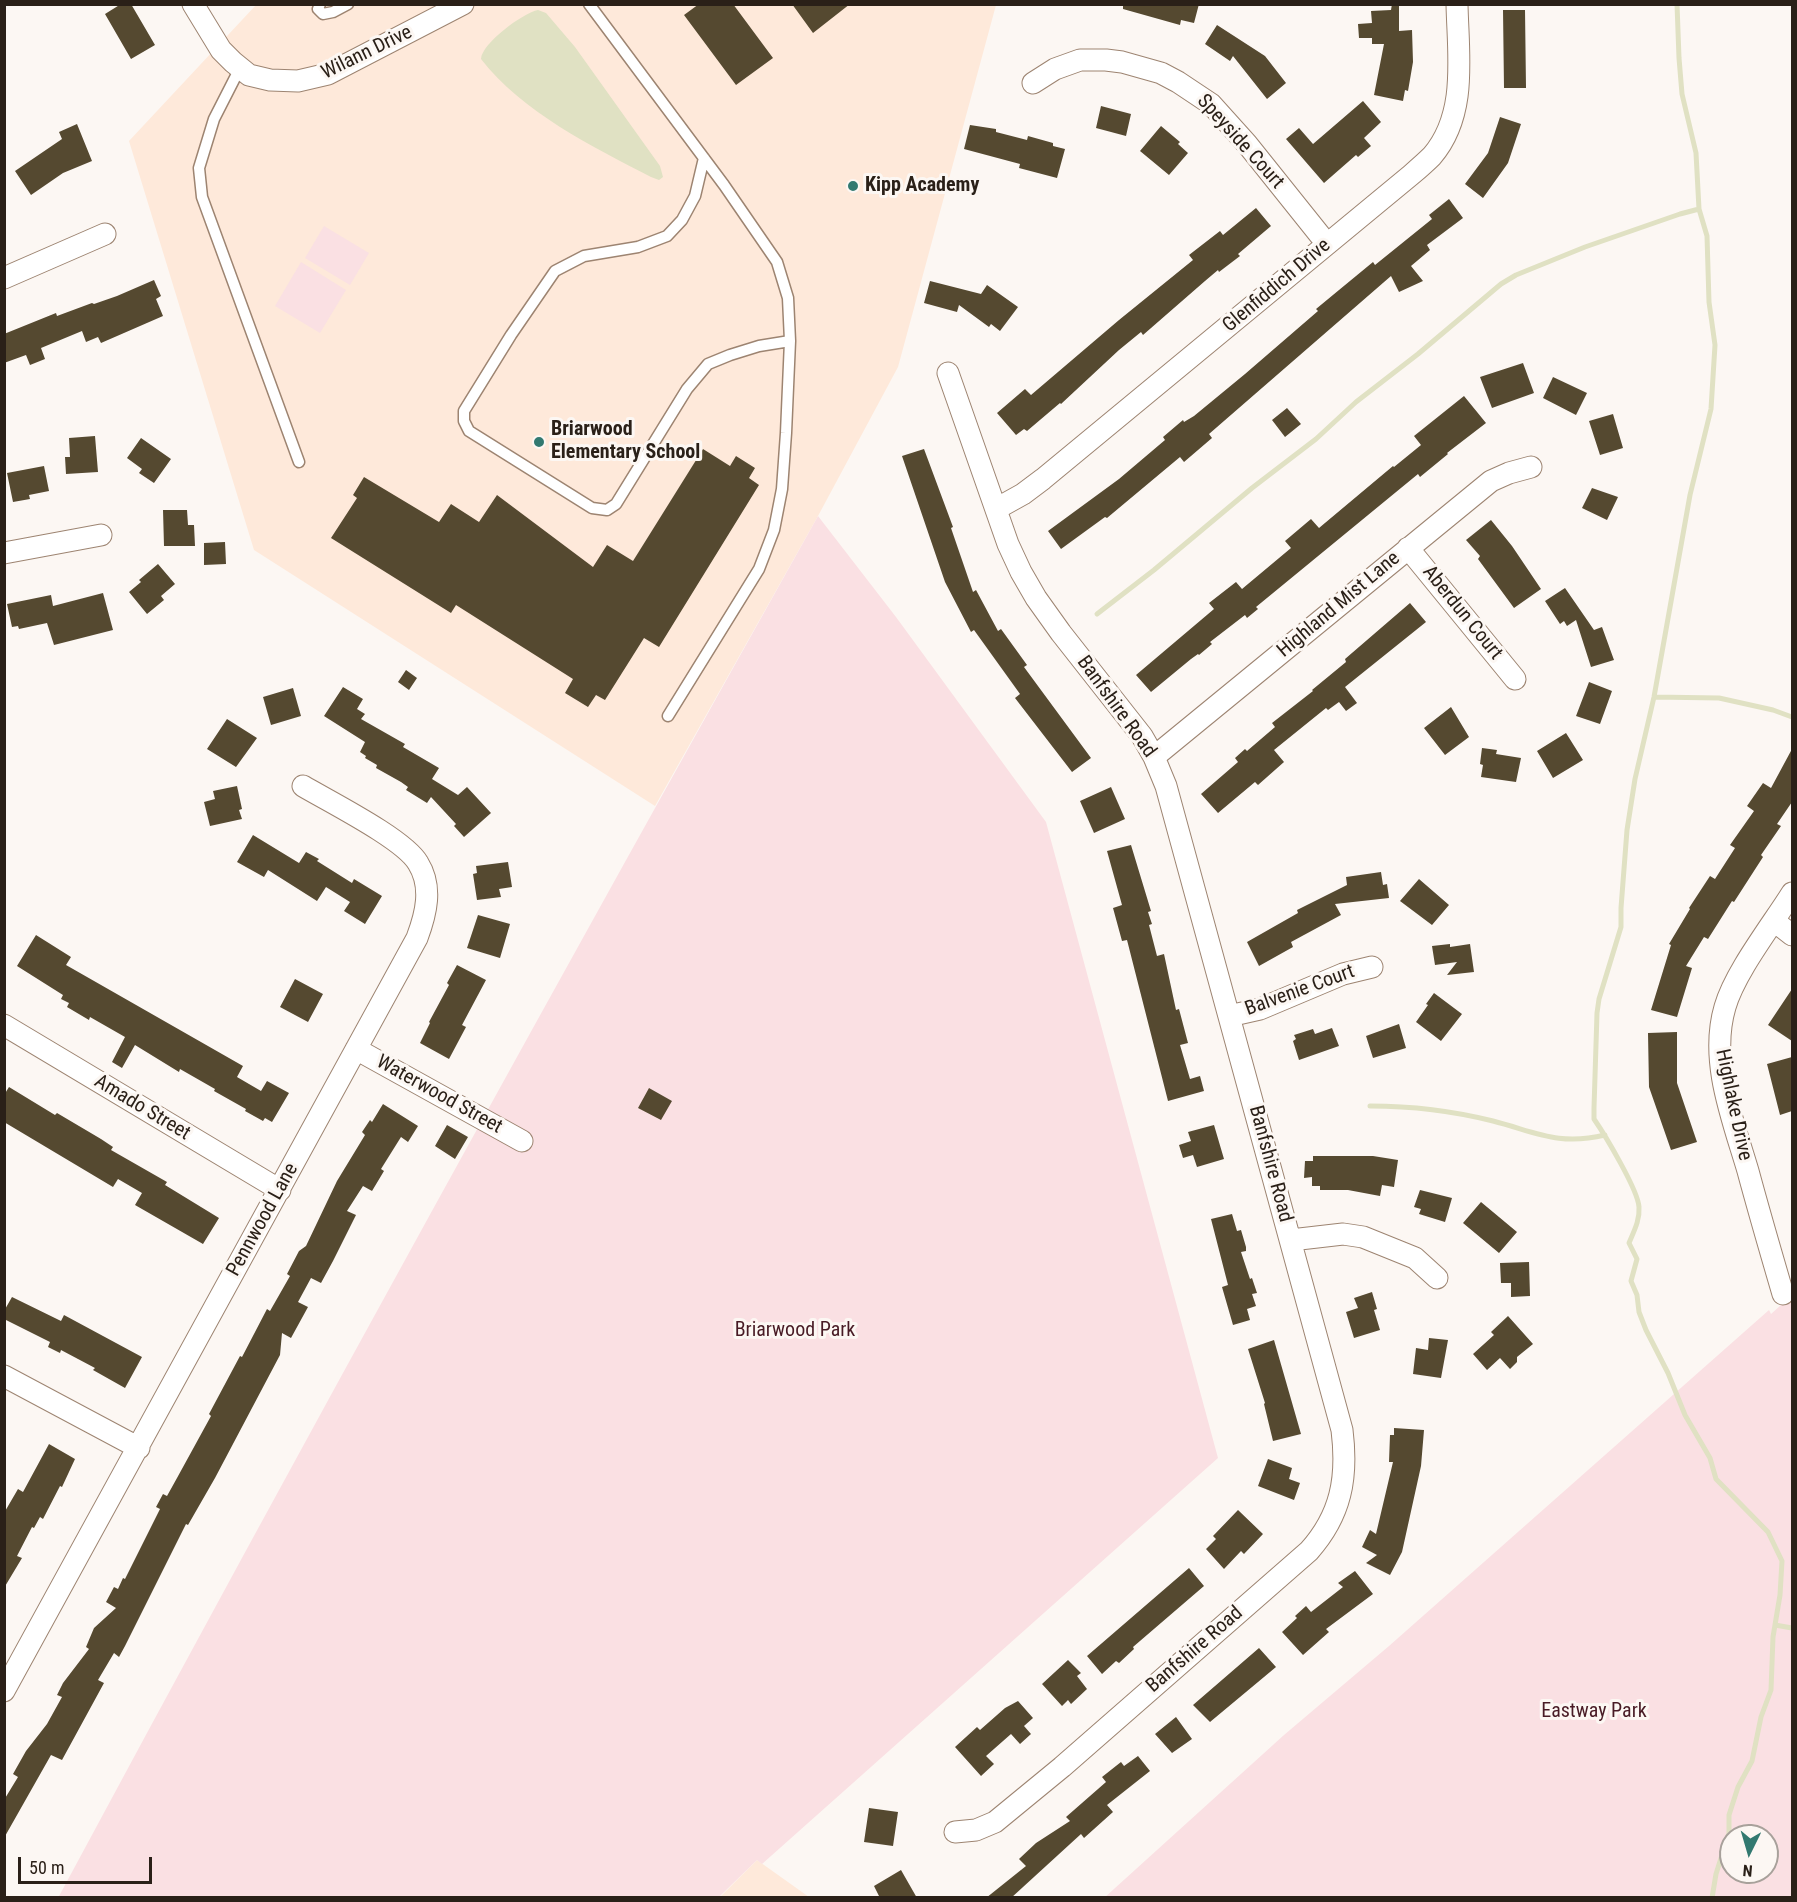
<!DOCTYPE html>
<html>
<head>
<meta charset="utf-8">
<style>
	body { margin:0 }
	#map { position:relative; width:1797px; height:1902px; overflow:hidden; background:#fcf7f3; font-family:"Roboto Condensed",sans-serif }
	canvas { display:block }
	.frame { position:absolute; inset:0; border:6px solid #2a2018; pointer-events:none }
	.north { position:absolute; left:1719px; top:1824px; width:60px; height:60px; box-sizing:border-box; background:#fcf7f3; border:2px solid #a8a19b; border-radius:50%; rotate:185deg; font-size:16px; font-weight:700; line-height:24px; text-align:center; color:#2a2018 }
	.north::after { content:''; display:block; margin:auto; width:21px; height:27px; background:#327970; clip-path:polygon(50% 0,100% 100%,50% 72%,0 100%) }
	.scale { position:absolute; left:18px; top:1857px; width:134px; height:27px; box-sizing:border-box; border:3px solid #2a2018; border-top:0; padding-left:8px; font-size:18px; line-height:21px; white-space:nowrap; color:#2a2018; -webkit-text-stroke:4px #fcf7f3; paint-order:stroke }
</style>
</head>
<body>
<div id="map">
<canvas width="1797" height="1902"></canvas>
<div class="frame"></div>
<div class="north">N</div>
<div class="scale">50 m</div>
</div>
<script>
const g = document.querySelector('canvas').getContext('2d');
g.lineJoin = 'round';
function paint(path, color) { g.fillStyle = color; g.fill(path, 'evenodd'); }
function stroke(path, color, width, dash) { g.strokeStyle = color; g.lineWidth = width; g.lineCap = dash ? 'butt' : 'round'; g.setLineDash(dash || []); g.stroke(path); }
function write(font, color, halo, rows, align = 'center') {
  g.font = font + ' "Roboto Condensed",sans-serif'; g.lineWidth = 6; g.setLineDash([]); g.textBaseline = 'middle'; g.strokeStyle = halo; g.fillStyle = color; for (const [text, x, y, turn = 0] of rows) {
    g.save(); g.translate(x, y); g.rotate((+turn || 0) * Math.PI / 180); g.textAlign = isNaN(turn) ? turn : align; if (halo) g.strokeText(text, 0, 0); g.fillText(text, 0, 0); g.restore();
  }
}
paint(new Path2D(`
	M256,5H996L898,367L818,516L655,806L254,550L129,141Z
	M757,1860L809,1897L719,1898Z`), '#fee9da');
paint(new Path2D(`
	M324,226L369,253L350,285L305,258Z
	M301,262L346,290L320,333L275,306Z
	M818,516L896,617L1046,822L1218,1458L762,1864L757,1860L719,1897L58,1898C307,1435 561,975 818,516Z
	M1792,1295V1897L1104,1898L1284,1735L1389,1646L1769,1310L1771,1314ZM1731,1836H1767V1872H1731Z`), '#fae0e3');
paint(new Path2D(`
	M538,10L546,13L575,47L660,166L663,177L659,180L651,177C593,147 522,112 481,59C482,43 523,13 538,10Z`), '#e0e1c3');
stroke(new Path2D(`
	M1677,4L1679,58L1682,94L1696,153L1699,209L1707,236L1709,302L1715,345L1711,409L1690,495L1654,697L1635,779L1627,830L1621,908V927L1599,999L1597,1013L1594,1108V1119C1605,1135 1638,1190 1639,1207C1640,1220 1634,1231 1629,1243L1637,1259L1631,1281L1637,1295L1639,1312L1646,1330L1668,1373L1685,1415L1710,1458L1716,1479L1768,1532L1782,1561L1780,1595L1773,1637L1771,1690L1761,1717L1752,1761L1738,1787L1729,1815V1833L1716,1874L1712,1898
	M1097,614L1154,570L1252,488L1316,439L1356,402L1418,354L1501,284L1516,275L1585,247L1680,214L1699,209
	M1654,697L1719,698L1773,710L1792,717
	M1370,1106C1411,1106 1453,1111 1493,1121C1536,1132 1558,1146 1605,1135
	M1775,1625L1792,1628`), '#e0e1c3', 5);
paint(new Path2D(`
	M121,4H131L155,45L131,59L105,14Z
	M699,4H733L773,58L736,85L684,15Z
	M792,4H850L813,33Z
	M1123,4H1199L1194,23L1181,20L1180,25L1123,9Z
	M1392,4H1399V31L1412,30L1413,62L1408,91L1405,90L1403,101L1374,95L1384,44H1372V38H1359L1358,24L1372,23L1371,11L1391,10Z
	M1503,10H1525L1526,88H1504Z
	M1217,25L1265,56L1286,83L1267,99L1233,56L1230,61L1205,44Z
	M1363,101L1381,122L1364,138L1371,146L1358,157L1356,155L1324,183L1286,139L1299,128L1313,144Z
	M1101,106L1131,114L1126,136L1096,128Z
	M1500,117L1521,124L1508,163L1483,198L1465,184L1488,153Z
	M77,124L92,161L63,173L31,195L15,171L62,139L59,132Z
	M970,125L996,129V132L1027,140L1028,136L1053,143V146L1065,149L1057,178L1019,168L1020,164L964,149Z
	M1161,126L1180,142L1178,144L1188,153L1169,175L1140,151Z
	M1449,199L1463,218L1427,245L1430,250L1411,266L1423,281L1399,292L1391,276L1209,434L1212,438L1184,462L1180,457L1107,518L1105,517L1061,549L1048,531L1119,479L1165,440L1163,437L1183,420L1184,422L1194,416L1245,374L1318,311L1316,309L1339,290L1373,262L1375,265L1432,219L1429,215Z
	M1256,208L1271,226L1238,254L1240,256L1219,272L1218,270L1205,281L1143,335L1141,332L1119,350L1061,404L1060,403L1027,431L1024,429L1016,435L997,413L1025,389L1031,395L1119,320L1193,260L1189,255L1220,231L1223,235Z
	M154,280L161,296L156,299L163,316L101,343L98,337L86,342L82,331L41,348L45,359L30,365L26,355L4,363V334L56,313L57,316L92,303L94,304L117,296Z
	M930,281L981,294L987,285L1018,307L1000,331L991,324L989,327L959,305L957,312L924,303Z
	M1523,363L1534,393L1492,408L1480,377Z
	M1553,377L1587,393L1576,415L1543,398Z
	M1464,396L1486,423L1447,453L1448,454L1420,477L1418,474L1256,607L1258,609L1247,618L1245,615L1210,642L1212,644L1199,655L1198,654L1191,659L1151,692L1136,675L1214,609L1209,603L1236,582L1242,589L1291,548L1285,541L1311,519L1319,528L1393,466L1394,467L1421,445L1414,436Z
	M1287,408L1301,424L1285,437L1272,420Z
	M1613,414L1623,448L1600,455L1589,421Z
	M95,436L98,472L66,474L65,457H70L69,438Z
	M141,438L171,459L154,483L139,473L142,469L127,458Z
	M703,449L730,466L736,456L755,468L749,478L759,485L659,647L644,638L605,700L596,695L588,707L565,693L573,679L456,605L451,613L331,538L357,498L353,495L364,477L439,522L451,504L479,522L497,495L593,567L607,545L633,561Z
	M924,449L953,527L951,528L973,592L976,590L998,631L1001,629L1027,665L1024,667L1091,758L1072,772L1015,698L1020,694L974,630L971,632L945,582L902,456Z
	M44,466L49,491L29,495L30,499L13,502L7,473Z
	M1592,488L1618,497L1607,520L1582,508Z
	M163,510H187L188,525H194L195,546H164Z
	M1491,520L1512,546L1541,589L1514,608L1478,559L1480,556L1466,540Z
	M225,542L226,564L204,565V543Z
	M158,564L175,584L161,596L164,600L147,614L129,592L141,582L139,580Z
	M1565,588L1594,630L1602,627L1614,660L1591,667L1576,620L1567,626L1564,621L1560,624L1545,601Z
	M103,593L113,630L54,645L47,623L19,629L18,626L12,627L7,604L51,595L53,606Z
	M1410,603L1426,622L1345,687L1357,703L1346,711L1339,702L1328,710L1326,708L1274,750L1284,762L1258,785L1255,782L1218,813L1201,794L1238,762L1235,758L1245,749L1247,751L1275,727L1272,723L1313,691L1312,690L1346,662L1345,659Z
	M406,670L417,678L409,690L398,682Z
	M1589,682L1612,691L1600,724L1576,716Z
	M343,687L363,699L357,709L365,714L361,719L405,744L403,747L439,768L432,779L458,795L467,787L491,813L464,837L454,826L456,824L431,797L427,803L406,790L408,787L401,782L376,768L377,765L365,758L366,756L360,752L365,742L324,716Z
	M293,688L301,716L271,725L263,697Z
	M1451,707L1469,737L1445,755L1424,728Z
	M227,719L257,738L236,767L207,749Z
	M1566,733L1583,760L1553,778L1537,751Z
	M1482,748L1497,750L1496,754L1521,758L1516,782L1481,777L1483,765L1480,764Z
	M1792,749V802L1777,824L1781,826L1761,855L1763,857L1734,902L1732,901L1708,939L1704,937L1686,966L1692,968L1677,1017L1651,1010L1671,945L1669,944L1690,909L1689,908L1710,876L1715,879L1735,848L1730,845L1754,811L1747,806L1763,783L1771,788Z
	M237,786L242,809L239,810L242,819L210,826L204,802L215,799L213,791Z
	M1111,787L1125,819L1094,833L1080,801Z
	M253,835L299,863L306,852L319,859L317,861L352,883L354,879L382,896L365,924L344,911L350,902L326,887L317,901L268,870L264,877L237,862Z
	M1131,845L1151,911L1148,912L1152,924L1149,925L1157,956L1164,954L1176,1010L1179,1009L1188,1043L1180,1045L1190,1079L1200,1076L1204,1091L1168,1101L1127,940L1122,941L1113,908L1122,905L1107,851Z
	M508,862L512,887L499,889L501,897L477,900L473,874L477,873L476,866Z
	M1381,872L1383,885L1387,884L1389,898L1335,904L1341,915L1291,942L1293,947L1259,966L1247,942L1298,913L1297,910L1347,885L1346,877Z
	M1419,879L1449,905L1432,925L1400,901Z
	M478,915L510,924L500,958L467,948Z
	M36,935L71,957L66,965L243,1066L237,1077L261,1091L267,1081L289,1093L272,1122L265,1118L263,1121L245,1111L246,1109L214,1091L215,1089L180,1069L179,1072L135,1045L122,1068L112,1062L125,1037L90,1017L89,1020L67,1007L69,1003L61,999L63,995L17,966Z
	M1450,944V947L1470,944L1474,972L1447,975L1457,962L1435,965L1432,946Z
	M457,965L486,980L462,1025L466,1027L449,1059L420,1043L430,1023L429,1022L449,985L447,983Z
	M295,979L323,994L308,1022L280,1007Z
	M1792,989V1041L1768,1025Z
	M1434,993L1462,1014L1441,1041L1416,1022L1428,1005L1426,1004Z
	M1399,1024L1406,1048L1373,1058L1366,1036Z
	M1332,1028L1339,1046L1299,1060L1293,1041L1296,1039L1294,1035L1313,1029L1315,1034Z
	M1677,1032V1083L1697,1142L1671,1150L1649,1087L1648,1033Z
	M1792,1057V1111L1780,1115L1767,1064Z
	M9,1087L55,1115L57,1113L101,1139L113,1147L111,1150L167,1182L165,1185L219,1218L203,1244L135,1205L142,1193L118,1179L113,1187L4,1122V1095Z
	M649,1088L672,1101L661,1120L638,1108Z
	M383,1104L418,1126L408,1142L401,1137L381,1169L384,1171L372,1191L363,1186L347,1211L356,1215L333,1261L321,1283L311,1278L298,1302L308,1307L291,1338L282,1333L280,1355L215,1478L188,1525L186,1524L125,1646L119,1657L114,1653L98,1680L104,1683L62,1760L51,1755L4,1838V1800L18,1777L13,1774L26,1751L47,1724L62,1697L57,1695L63,1683L89,1649L86,1647L94,1628L116,1608L106,1602L114,1587L118,1589L123,1578L125,1579L160,1509L156,1507L163,1494L167,1496L177,1478L211,1416L209,1414L240,1356L242,1357L267,1309L270,1311L290,1276L287,1274L299,1251L306,1246L337,1181L365,1135L362,1132L370,1120L372,1122Z
	M447,1125L468,1137L455,1159L435,1146Z
	M1214,1125L1224,1159L1197,1167L1193,1155L1183,1158L1179,1145L1191,1141L1188,1132Z
	M1313,1156H1373L1398,1160L1394,1187L1382,1185L1380,1196L1348,1190H1320V1186H1312V1177L1304,1178L1305,1161H1313Z
	M1420,1190L1452,1198L1445,1222L1419,1214L1421,1209L1414,1207Z
	M1481,1202L1517,1232L1499,1253L1463,1223Z
	M1232,1214L1237,1231L1241,1230L1246,1247V1251L1241,1252L1250,1279L1252,1278L1257,1293L1252,1294L1256,1306L1247,1309L1250,1320L1233,1325L1222,1287L1228,1285L1211,1219Z
	M1529,1262L1530,1296L1511,1297V1283H1501L1500,1263Z
	M1372,1292L1377,1309L1374,1310L1380,1330L1354,1338L1346,1312L1358,1308L1354,1298Z
	M12,1297L61,1321L64,1315L142,1357L125,1388L93,1370L95,1368L61,1350L60,1353L48,1347L50,1342L4,1319V1311Z
	M1508,1316L1533,1344L1517,1357V1362L1510,1369L1500,1358L1487,1370L1473,1354L1494,1335L1491,1332Z
	M1429,1338L1448,1340L1441,1378L1413,1374L1416,1348L1428,1350Z
	M1274,1340L1301,1434L1273,1441L1264,1404L1265,1403L1248,1349Z
	M1394,1428L1424,1430L1421,1466L1402,1552L1390,1575L1366,1563L1377,1555L1362,1547L1370,1530L1376,1534L1393,1462H1389L1390,1435H1394Z
	M49,1444L75,1459L62,1487L60,1486L43,1519L40,1517L34,1528L32,1527L17,1556L22,1558L4,1588V1513L18,1489L23,1492Z
	M1268,1459L1292,1468L1289,1479L1300,1483L1294,1500L1258,1486Z
	M1238,1510L1263,1534L1244,1554L1241,1551L1224,1569L1206,1549L1216,1539L1213,1536Z
	M1189,1568L1204,1586L1133,1647L1134,1649L1119,1663L1116,1661L1102,1674L1087,1656Z
	M1355,1571L1373,1594L1326,1629L1329,1632L1303,1655L1282,1632L1297,1618L1295,1616L1306,1606L1311,1612L1343,1587L1338,1583Z
	M1259,1648L1276,1667L1210,1722L1193,1705Z
	M1068,1660L1081,1673L1077,1676L1087,1689L1071,1704L1068,1700L1062,1706L1042,1684Z
	M1018,1701L1033,1718L1024,1726L1031,1734L1020,1744L1011,1734L986,1756L994,1764L981,1776L955,1747L977,1727L980,1730L1005,1708Z
	M1176,1717L1192,1739L1172,1753L1155,1734Z
	M1138,1756L1150,1771L1107,1805L1113,1812L1084,1838L1081,1834L1011,1898H986L1026,1866L1019,1859L1036,1843L1070,1821L1066,1817L1106,1782L1102,1777L1121,1762L1124,1766Z
	M869,1808L898,1812L893,1846L864,1842Z
	M901,1870L917,1898H880L874,1886Z`), '#554930');
const service = new Path2D(`
	M320,4L318,9L323,14L333,12L348,4
	M589,4L724,185L777,262L788,298L790,341L786,433L782,489L774,530L759,569L668,716
	M240,68L214,119L199,168L202,197L299,462
	M704,158L695,196L682,220L667,236L638,247L584,256L555,271L511,335L464,411V421L469,431L592,508L607,510L616,504L687,389L708,364L730,355L759,346L790,341`);
const minor = new Path2D(`
	M193,4L221,50L233,62L249,75L270,80L298,81L328,74L463,4
	M1033,83L1055,69L1080,60H1106L1122,62L1161,73L1178,82L1211,104L1247,144L1327,244
	M4,278L105,234
	M948,373L1008,544L1021,572L1036,598L1061,633L1142,736L1154,757L1166,786L1342,1430C1348,1478 1341,1515 1309,1551L1062,1767L995,1822L976,1830L955,1832
	M996,509L1023,494L1043,479L1411,175C1418,169 1425,163 1432,156C1468,114 1458,55 1457,4
	M1408,548L1515,679
	M4,553L101,535
	M1154,757L1491,481L1509,473L1531,467
	M1774,921L1792,935
	M1229,1016L1260,1009L1343,974L1372,967
	M4,1025L280,1190
	M356,1049L522,1141
	M1291,1240L1343,1234L1363,1237L1415,1258L1437,1278
	M1783,1294C1771,1253 1759,1212 1748,1171C1733,1120 1709,1061 1725,1007C1735,972 1772,925 1792,893
	M4,1376L139,1448
	M4,1691L417,938C426,914 433,887 418,863C404,839 330,802 303,786`);
stroke(service, '#9d8471', 13);
stroke(minor, '#9d8471', 23);
stroke(service, '#fff', 10);
stroke(minor, '#fff', 21);
for (const [x, y, r, color] of [
	[853,186,6,"#327970"],
	[539,442,6,"#327970"]
]) { const dot = new Path2D(); dot.arc(x, y, r, 0, 2 * Math.PI); g.fillStyle = color; g.fill(dot); stroke(dot, '#fcf7f3', 2); }
write('20px', '#2a2018', '#fcf7f3', [
	["Wilann Drive",367,53,-26],
	["Speyside Court",1240,142,48],
	["Glenfiddich Drive",1277,286,-40],
	["Highland Mist Lane",1339,605,-40],
	["Aberdun Court",1462,613,51],
	["Banfshire Road",1116,707,54],
	["Balvenie Court",1300,991,-20],
	["Waterwood Street",439,1095,29],
	["Highlake Drive",1733,1105,78],
	["Amado Street",142,1108,31],
	["Banfshire Road",1270,1164,75],
	["Pennwood Lane",263,1220,-61],
	["Banfshire Road",1195,1650,-41]
]);
write('bold 20px', '#2a2018', '#fcf7f3', [
	["Kipp Academy",865,186],
	["Briarwood",551,430],
	["Elementary School",551,453]
], 'left');
write('20px', '#481b25', '#fcf7f3', [
	["Briarwood Park",795,1331],
	["Eastway Park",1594,1712]
]);
</script>
</body>
</html>
